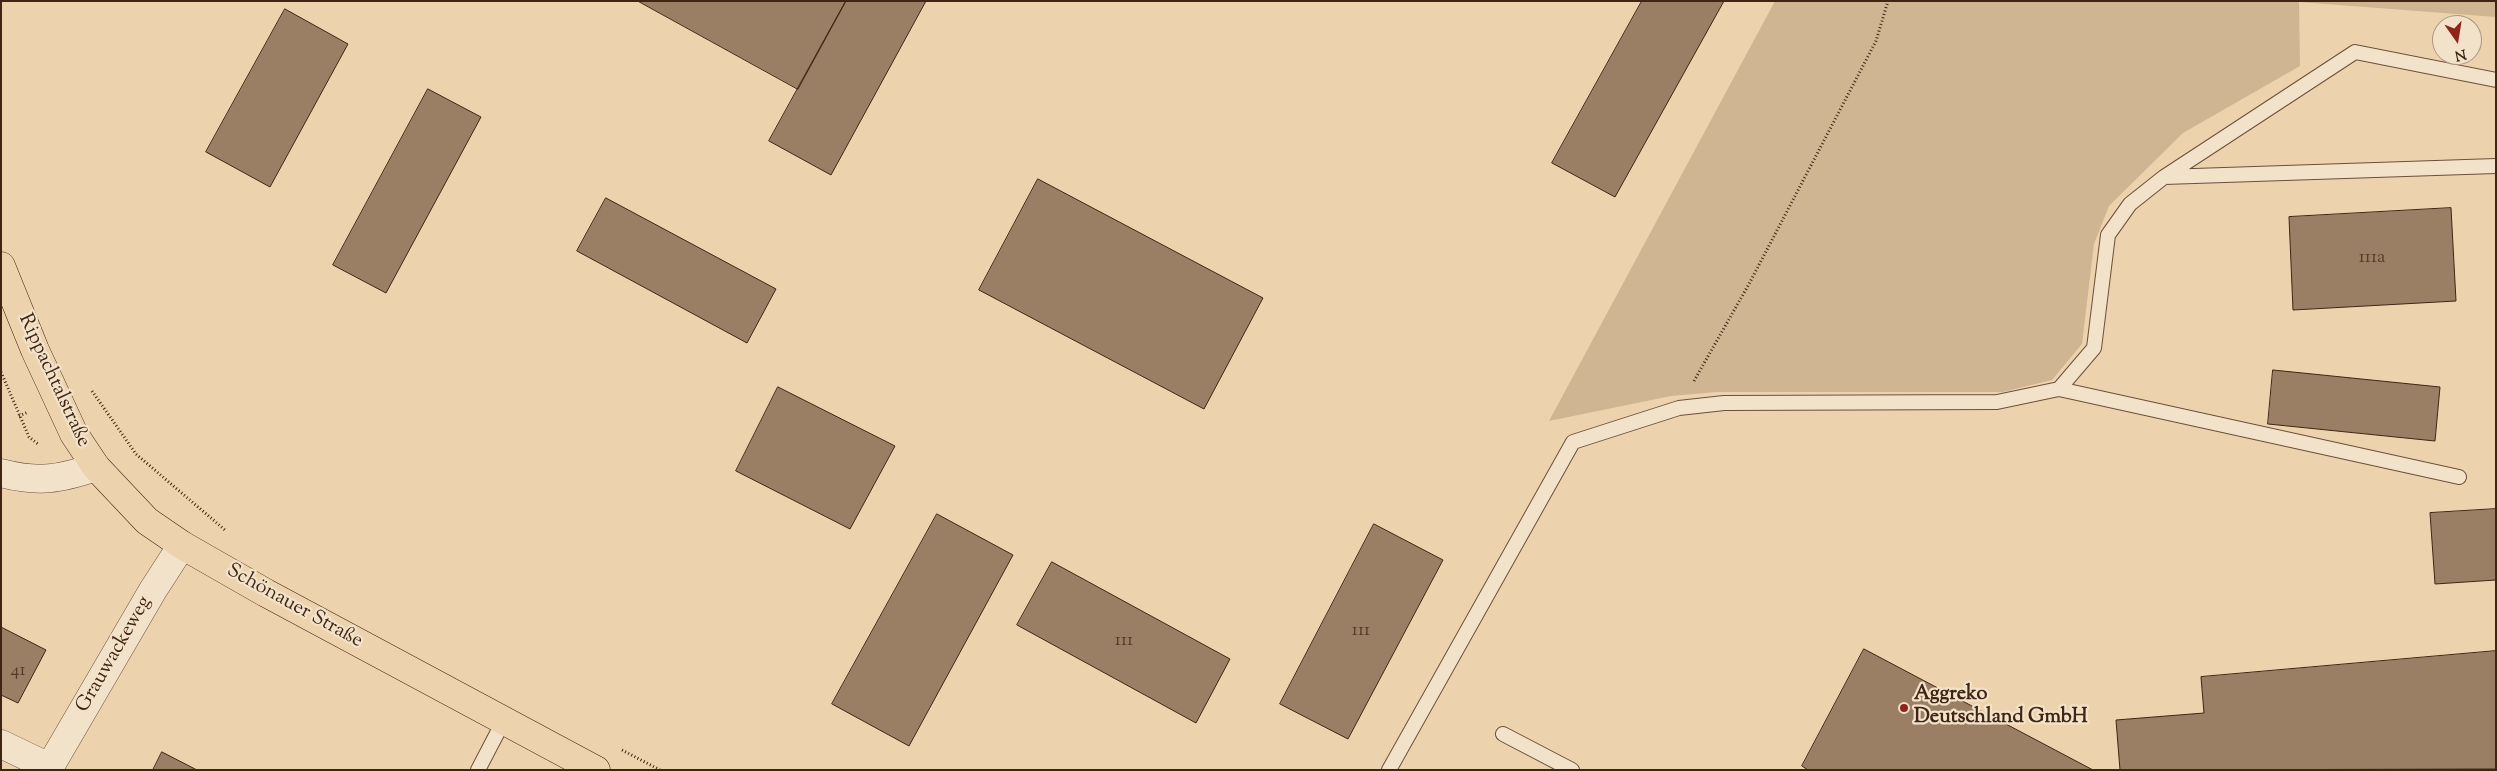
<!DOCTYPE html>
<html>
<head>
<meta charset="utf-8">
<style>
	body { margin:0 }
	#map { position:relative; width:2497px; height:771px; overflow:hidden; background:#edd3ad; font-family:"Sorts Mill Goudy",serif }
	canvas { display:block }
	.frame { position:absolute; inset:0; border:2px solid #402514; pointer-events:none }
	.north { position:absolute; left:2432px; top:15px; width:50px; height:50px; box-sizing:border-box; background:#f3e2ca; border:1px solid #ab9681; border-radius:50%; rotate:167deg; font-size:14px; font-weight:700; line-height:20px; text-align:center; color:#402514 }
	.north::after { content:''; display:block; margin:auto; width:18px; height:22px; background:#8f2418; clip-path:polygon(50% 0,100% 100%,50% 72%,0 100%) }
</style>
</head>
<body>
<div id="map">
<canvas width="2497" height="771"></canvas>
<div class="frame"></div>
<div class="north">N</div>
</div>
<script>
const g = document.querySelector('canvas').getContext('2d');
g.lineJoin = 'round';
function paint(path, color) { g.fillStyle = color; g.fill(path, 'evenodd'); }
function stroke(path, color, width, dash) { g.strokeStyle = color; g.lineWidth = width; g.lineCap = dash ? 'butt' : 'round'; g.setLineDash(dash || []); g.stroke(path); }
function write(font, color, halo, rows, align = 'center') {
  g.font = font + ' "Sorts Mill Goudy",serif'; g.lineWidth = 4.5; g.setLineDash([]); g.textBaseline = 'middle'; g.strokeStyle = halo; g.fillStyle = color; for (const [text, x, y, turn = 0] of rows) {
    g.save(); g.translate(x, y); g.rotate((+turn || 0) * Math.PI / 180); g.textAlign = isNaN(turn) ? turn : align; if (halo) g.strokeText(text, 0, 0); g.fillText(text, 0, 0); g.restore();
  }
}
paint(new Path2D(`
	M1775,1H2496V17L2299,2L2300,66L2183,133L2109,206L2094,244L2082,344L2052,380L2003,392H1717L1671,396L1549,421Z`), '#d0b593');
const building = new Path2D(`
	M638,1H846L798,89Z
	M846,1H926L831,175L769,141Z
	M1642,1H1724L1615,197L1552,163Z
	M285,9L348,44L270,187L206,152Z
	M428,89L481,117L386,293L333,265Z
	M1038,179L1263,298L1204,409L979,290Z
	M606,198L776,289L747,343L577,251Z
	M2451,208L2456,301L2293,310L2289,217Z
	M2273,370L2440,387L2435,441L2268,424Z
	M778,387L895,446L850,529L736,471Z
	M2496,509V580L2435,584L2430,513Z
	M937,514L1013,555L909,746L832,704Z
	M1374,524L1443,560L1348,739L1280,704Z
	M1052,562L1230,659L1196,723L1017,625Z
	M1,627L46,650L18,703L1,695Z
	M1864,649L2093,770H1808L1802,766Z
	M2496,651V769L2120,770L2116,720L2204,713L2201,677Z
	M162,752L197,770H153Z`);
paint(building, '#9a7f64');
stroke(building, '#402514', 1);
const service = new Path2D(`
	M2164,177L2496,166
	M2059,389L2459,477
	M1503,734L1572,770
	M478,770L504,720
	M1389,770L1573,442L1679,408L1724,403L1997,402L2059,389L2094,348L2108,235L2130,204L2164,177L2355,52L2496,80`);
const minor = new Path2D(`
	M1,744L49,767
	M48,770L153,590L182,545`);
const tertiary = new Path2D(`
	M1,473C39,483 60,479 96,467`);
const primary = new Path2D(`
	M1,266L35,350L74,434L96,467L147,521L182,545L266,593L596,770`);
stroke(service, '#6b503a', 16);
stroke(minor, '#6b503a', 29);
stroke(tertiary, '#6b503a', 29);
stroke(primary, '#402514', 29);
stroke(new Path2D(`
	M1,372L29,437L38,444
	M1694,381L1749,284L1876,41L1888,1
	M92,391L136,454L225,530
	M19,416L28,412
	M622,750L660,770`), '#402514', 3, [1, 2.5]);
stroke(service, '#f3e2ca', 14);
stroke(minor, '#f3e2ca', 28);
stroke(tertiary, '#f3e2ca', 28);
stroke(primary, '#edd3ad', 28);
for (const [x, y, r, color] of [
	[1904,708,5,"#8f2418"]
]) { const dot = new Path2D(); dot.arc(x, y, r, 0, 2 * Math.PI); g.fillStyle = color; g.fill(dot); stroke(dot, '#f3e2ca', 2); }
write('18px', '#563c28', null, [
	["111a",2372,259],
	["111",1361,632],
	["111",1124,642],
	["41",18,672]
]);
write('20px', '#402514', '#f3e2ca', [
	["Rippachtalstraße",53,381,65],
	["Schönauer Straße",294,607,29],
	["Grauwackeweg",115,655,-60]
]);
write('bold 20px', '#402514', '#f3e2ca', [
	["Aggreko",1914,696],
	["Deutschland GmbH",1914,719]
], 'left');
</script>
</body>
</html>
